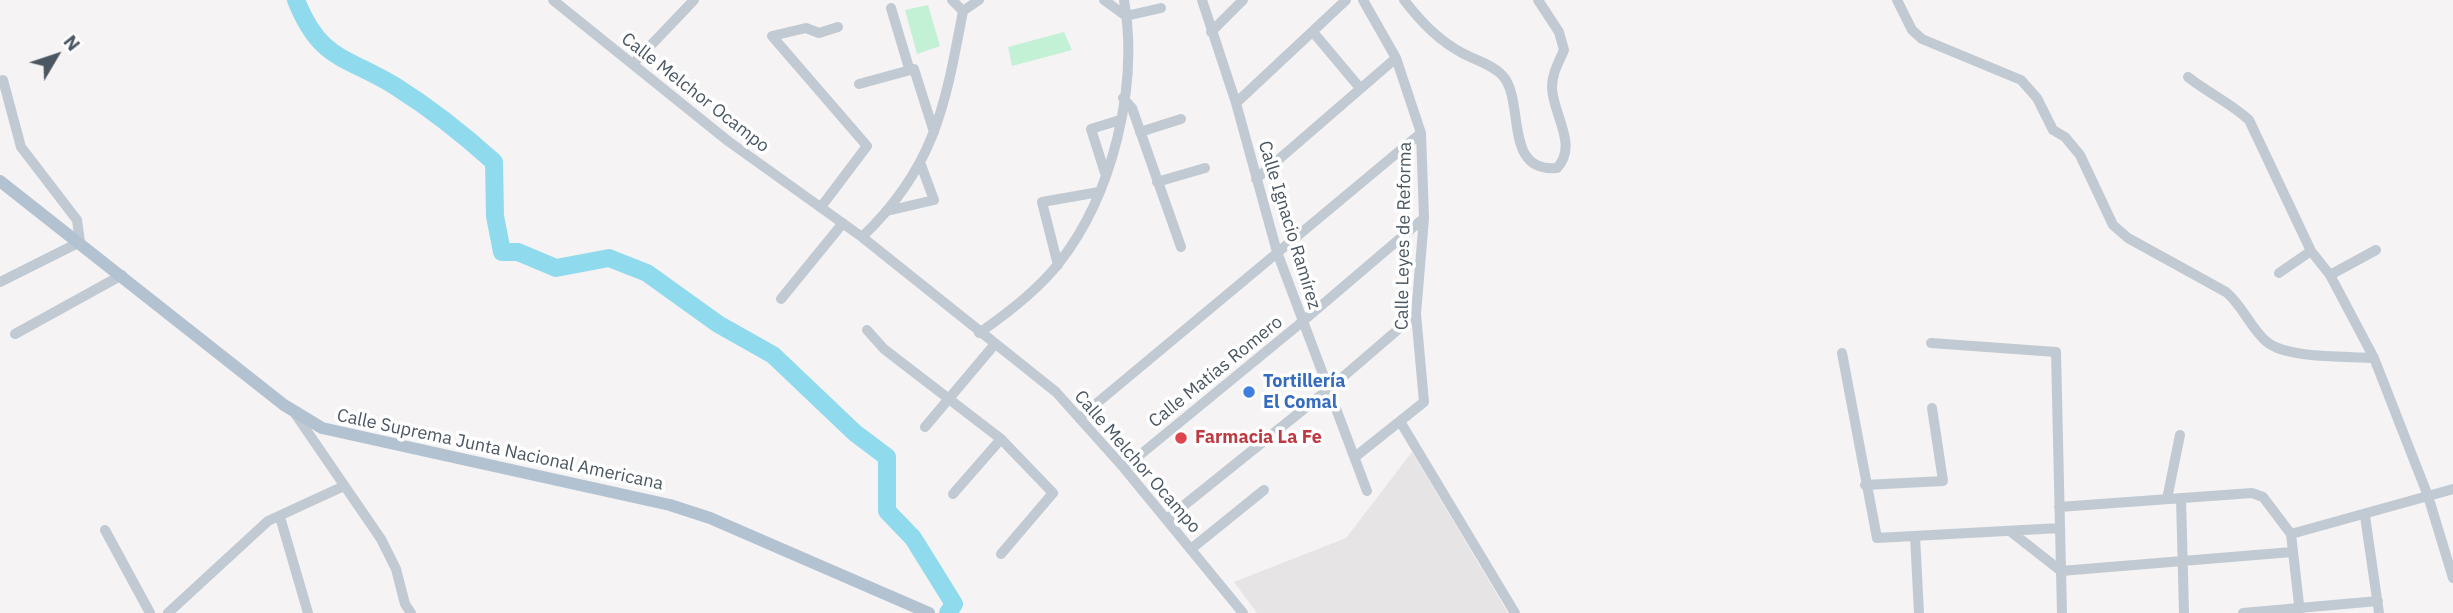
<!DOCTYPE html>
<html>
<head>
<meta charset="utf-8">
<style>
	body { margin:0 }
	#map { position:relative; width:2453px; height:613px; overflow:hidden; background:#f5f3f3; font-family:"IBM Plex Sans",sans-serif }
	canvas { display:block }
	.north { position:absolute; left:21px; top:21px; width:70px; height:70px; -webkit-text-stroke:5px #fff; paint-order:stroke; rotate:51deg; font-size:19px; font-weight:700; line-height:28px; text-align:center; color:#4a5661 }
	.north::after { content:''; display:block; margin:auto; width:24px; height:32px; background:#4a5661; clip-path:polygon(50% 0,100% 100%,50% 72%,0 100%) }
</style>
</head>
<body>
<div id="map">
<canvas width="2453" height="613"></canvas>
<div class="north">N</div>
</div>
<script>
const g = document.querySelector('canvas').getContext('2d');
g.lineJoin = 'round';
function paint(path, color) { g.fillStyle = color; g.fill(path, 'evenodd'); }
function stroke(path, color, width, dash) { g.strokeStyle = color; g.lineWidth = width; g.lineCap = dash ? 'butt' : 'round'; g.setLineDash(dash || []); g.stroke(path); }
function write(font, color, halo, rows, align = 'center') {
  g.font = font + ' "IBM Plex Sans",sans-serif'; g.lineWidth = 7; g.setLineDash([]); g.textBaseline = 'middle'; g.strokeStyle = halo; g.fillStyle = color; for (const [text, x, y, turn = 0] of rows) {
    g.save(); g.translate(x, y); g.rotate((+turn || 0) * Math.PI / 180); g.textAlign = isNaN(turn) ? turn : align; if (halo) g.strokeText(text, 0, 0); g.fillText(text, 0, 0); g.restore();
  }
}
paint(new Path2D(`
	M1412,452L1508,613H1257L1234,582L1346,538Z`), '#e6e4e5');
paint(new Path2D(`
	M928,5L940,46L917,54L905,10Z
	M1064,32L1072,50L1012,66L1008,47Z`), '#c3f1d5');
stroke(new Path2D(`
	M296,0C320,61 346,56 395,86C430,108 463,134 494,162L495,216L502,252H518L556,268L609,258L647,273L718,324L773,355L855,433L887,457V511L913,538L954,604L948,613`), '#90daee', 18);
stroke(new Path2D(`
	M553,0L728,141L862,237L1056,392L1124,468L1243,613
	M952,0L963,11
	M1104,0L1126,16
	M1202,0L1236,103L1277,252L1367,491
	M1404,0C1421,22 1439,41 1464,54C1476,60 1493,65 1502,75C1526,100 1502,173 1557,168C1579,145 1552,113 1552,87C1552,73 1559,62 1564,50L1559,32L1538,0
	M1897,0L1912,30L1922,39L2021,80L2037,98L2053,130L2065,137L2080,155L2113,225L2128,238L2226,292C2243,306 2251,329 2267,342C2288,359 2347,356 2374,358
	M891,8L909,68
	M1126,16L1161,8
	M1211,32L1243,0
	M1313,32L1360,88
	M633,64L694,0
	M2188,77C2208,93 2231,103 2249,120L2311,251L2330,275L2374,358L2428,496L2453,578
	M859,84L914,69L934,132
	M1123,98L1132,108L1181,247
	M1236,103L1346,0
	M1140,132L1181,119
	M1105,173L1091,129L1120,120
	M1256,179L1396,58
	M1157,182L1205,168
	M821,207L867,146L772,36L806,28L819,33L838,27
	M887,211L934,200L921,165
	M862,237C935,167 945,106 963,11L979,0
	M1058,265L1042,202L1099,192
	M2279,273L2311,251
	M2330,275L2376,250
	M0,282L80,242L77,220L21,147L3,80
	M781,299L843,223
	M867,330L884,349L1001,439L1053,493L1001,554
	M979,333C1008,313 1038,290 1059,263C1113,194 1139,86 1124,0
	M15,334L122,275
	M1931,343L2056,352L2062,613
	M1842,353L1877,538L2060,528
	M296,415L381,539L396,569L405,604L411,613
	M1079,418L1421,133
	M1401,423L1515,613
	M925,427L995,344
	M1355,457L1424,402L1416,314L1424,218L1421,133L1396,58L1363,0
	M1124,468L1302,322L1424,218
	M1865,485L1943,481L1932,408
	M953,494L1001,439
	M2181,498L2184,613
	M2167,499L2180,435
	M2059,507L2252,493L2263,497L2291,534L2300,613
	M2365,516L2379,613
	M280,517L308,613
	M1167,519L1330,388L1416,314
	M105,530L150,613
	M2010,531L2061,571L2292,552
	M2291,534L2453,489
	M1915,536L1919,613
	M1191,549L1264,490
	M168,613L268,521L344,486
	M2243,613L2378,601`), '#c1cad2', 10);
stroke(new Path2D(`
	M0,181L284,405L322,428L670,505L710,518L929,613`), '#b3c2d1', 12);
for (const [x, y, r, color] of [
	[1249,392,7,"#3f7fe0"],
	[1181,438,7,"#e0444e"]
]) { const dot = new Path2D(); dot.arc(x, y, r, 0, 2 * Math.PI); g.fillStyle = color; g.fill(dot); stroke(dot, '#fff', 2.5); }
write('18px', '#4a5661', '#fff', [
	["Calle Melchor Ocampo",695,93,38],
	["Calle Ignacio Ramírez",1289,225,73],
	["Calle Leyes de Reforma",1404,236,-89],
	["Calle Matías Romero",1216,372,-39],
	["Calle Suprema Junta Nacional Americana",500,450,12],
	["Calle Melchor Ocampo",1137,462,49]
]);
write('bold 18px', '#366cbe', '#fff', [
	["Tortillería",1263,382],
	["El Comal",1263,403]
], 'left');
write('bold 18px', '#be3a42', '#fff', [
	["Farmacia La Fe",1195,438]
], 'left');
</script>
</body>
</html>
